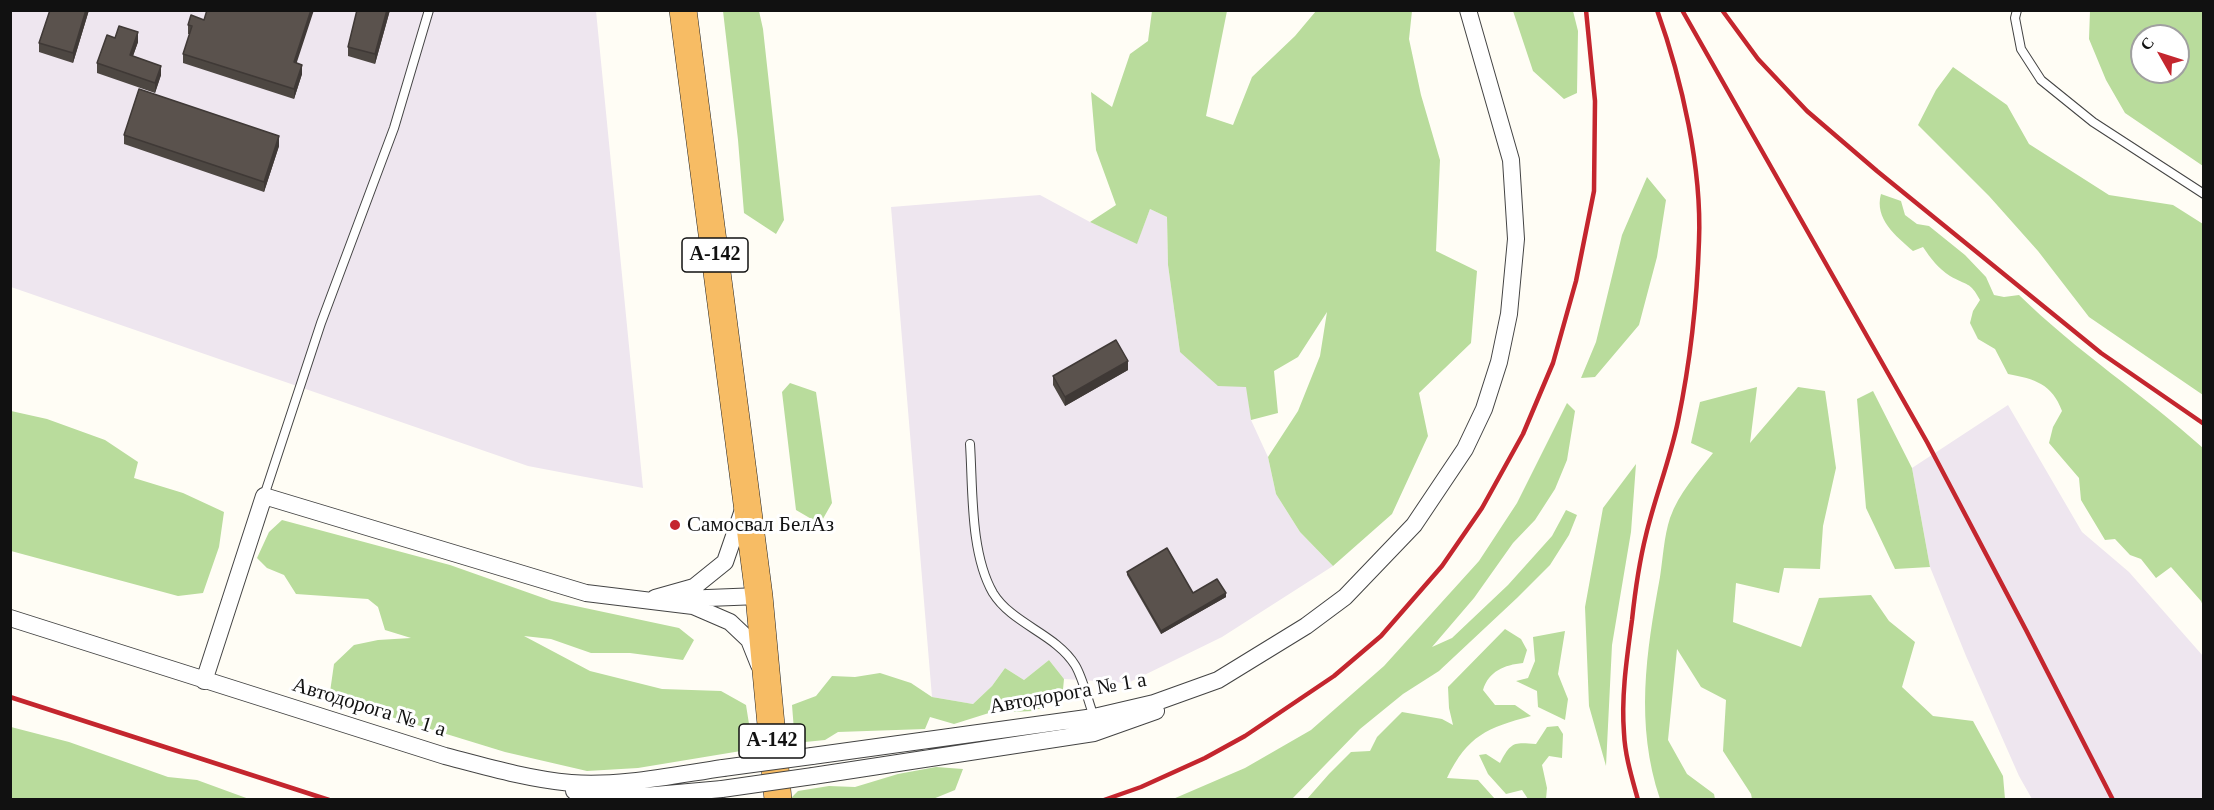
<!DOCTYPE html>
<html>
<head>
<meta charset="utf-8">
<style>
	body { margin:0 }
	#map { position:relative; width:2214px; height:810px; overflow:hidden; background:#fffdf5; font-family:Georgia,serif }
	canvas { display:block }
	.frame { position:absolute; inset:0; border:12px solid #111; pointer-events:none }
	.north { position:absolute; left:2130px; top:24px; width:60px; height:60px; box-sizing:border-box; background:#fff; border:2px solid #a0a0a0; border-radius:50%; rotate:309deg; font-size:16px; font-weight:700; line-height:24px; text-align:center; color:#111 }
	.north::after { content:''; display:block; margin:auto; width:21px; height:27px; background:#c4262e; clip-path:polygon(50% 0,100% 100%,50% 72%,0 100%) }
</style>
</head>
<body>
<div id="map">
<canvas width="2214" height="810"></canvas>
<div class="frame"></div>
<div class="north">С</div>
</div>
<script>
const g = document.querySelector('canvas').getContext('2d');
g.lineJoin = 'round';
function paint(path, color) { g.fillStyle = color; g.fill(path, 'evenodd'); }
function stroke(path, color, width, dash) { g.strokeStyle = color; g.lineWidth = width; g.lineCap = dash ? 'butt' : 'round'; g.setLineDash(dash || []); g.stroke(path); }
function write(font, color, halo, rows, align = 'center') {
  g.font = font + ' Georgia,serif'; g.lineWidth = 6; g.setLineDash([]); g.textBaseline = 'middle'; g.strokeStyle = halo; g.fillStyle = color; for (const [text, x, y, turn = 0] of rows) {
    g.save(); g.translate(x, y); g.rotate((+turn || 0) * Math.PI / 180); g.textAlign = isNaN(turn) ? turn : align; if (halo) g.strokeText(text, 0, 0); g.fillText(text, 0, 0); g.restore();
  }
}
paint(new Path2D(`
	M11,11H596L643,488L528,466L11,287Z
	M1040,195L1090,222L1137,243L1150,209L1167,217L1168,265L1180,352L1247,387L1251,420L1268,457L1276,494L1300,532L1333,566L1222,637L1128,683L1064,679L1049,660L1024,680L1005,668L992,686L973,704L932,697L891,207Z
	M2008,405L2082,532L2129,572L2203,656V799H2032L2019,776L1966,656L1930,567L1912,468Z`), '#eee6ef');
paint(new Path2D(`
	M723,11H759L763,29L784,220L776,234L744,213L738,140Z
	M1152,11H1227L1206,116L1233,125L1252,77L1295,36L1316,11H1412L1409,39L1421,95L1440,160L1436,251L1477,271L1471,343L1419,393L1428,436L1392,514L1333,566L1300,532L1276,494L1268,457L1298,411L1320,356L1327,312L1298,357L1274,371L1278,413L1251,420L1246,387L1218,386L1180,352L1168,265L1167,217L1150,209L1137,244L1090,222L1116,205L1096,150L1091,92L1112,107L1130,54L1148,41Z
	M1513,11H1573L1578,31L1577,93L1564,99L1533,71Z
	M2090,11H2203V166L2125,113L2106,80L2089,39ZM2142,36H2178V72H2142Z
	M1953,67L2007,105L2029,144L2109,195L2173,205L2203,224V395L2089,317L2038,251L1989,196L1918,125L1936,90Z
	M1647,177L1666,200L1657,257L1639,325L1595,377L1581,378L1596,342L1622,235Z
	M1881,194L1901,201L1905,215L1917,224L1929,226L1965,255L1986,277L1994,295L2004,297L2019,295C2076,351 2144,395 2203,448V606L2201,601L2171,567L2156,578L2141,559L2130,555L2115,539L2105,540L2081,500L2079,478L2049,443L2053,427L2062,411C2052,384 2035,379 2008,374L1995,349L1978,339L1970,323L1973,311L1980,300C1970,281 1967,286 1950,276C1938,268 1931,259 1923,247L1913,251C1896,236 1874,219 1881,194Z
	M790,383L816,392L832,503L820,524L796,510L782,392Z
	M1757,387L1750,443L1798,387L1825,391L1836,468L1823,526L1820,569L1784,568L1779,593L1736,583L1733,622L1801,647L1819,598L1871,595L1889,621L1915,642L1902,687L1933,716L1973,721L2003,776L2005,799H1752L1751,794L1723,751L1726,700L1701,687L1677,649L1668,740L1687,774L1714,794L1715,799H1660C1635,724 1646,653 1660,577C1663,558 1664,536 1670,518C1679,493 1697,473 1713,453L1691,443L1700,402Z
	M1873,391L1912,468L1930,567L1895,569L1866,508L1857,399Z
	M1567,403L1575,411L1567,460L1555,489L1535,520L1513,543L1474,598L1432,647L1452,638L1508,585L1552,536L1566,510L1577,515L1569,535L1550,565L1517,598L1439,671L1403,694L1360,729L1292,799H1173L1245,768L1311,730L1384,666L1479,561L1517,503Z
	M11,411L47,419L105,440L138,462L134,478L183,493L224,512L219,547L203,593L178,596L11,551Z
	M1636,464L1631,532L1612,645L1606,766L1589,706L1585,607L1603,508Z
	M282,520L450,565L552,601L679,628L694,640L683,660L630,653H591L551,639L524,636L590,671L662,689L721,691L746,705L753,749L638,768L587,771L505,752L391,717L344,705L330,692L334,664L354,645L378,640L411,638L385,630L378,607L368,599L296,594L284,575L267,568L257,558L269,532Z
	M1505,629L1521,639L1527,650L1523,663C1504,665 1489,671 1483,690L1495,705H1515L1531,716C1487,728 1468,735 1447,778L1478,780L1495,799H1307L1329,774L1351,752L1370,751L1377,737L1402,712L1442,719L1453,725L1449,708L1448,687Z
	M1565,631L1558,674L1568,699L1565,720L1538,707L1537,691L1516,681L1528,678L1535,661L1533,637Z
	M1049,660L1064,679L1062,700L1033,711L989,713L954,724L930,717L925,729L838,732L825,740L795,743L792,705L816,696L832,676L855,677L880,673L911,683L932,697L973,704L992,686L1005,668L1024,680Z
	M1558,726L1563,734L1562,758L1549,756L1542,765L1547,788L1546,799H1528L1522,790L1506,794L1488,774L1479,755L1486,754L1500,763C1511,742 1513,742 1536,744L1547,727Z
	M11,727L69,742L168,777L197,780L249,799H11Z
	M936,767L963,769L955,790L933,799L789,800L798,791L829,786L855,787L898,774Z`), '#b9dc9c');
const service = new Path2D(`
	M2017,10L2015,18L2021,49L2041,80L2093,122L2204,194
	M970,444C973,490 970,553 993,593C1012,624 1056,634 1075,665C1083,678 1088,701 1094,717
	M264,496L321,323L394,128L429,10`);
const minor = new Path2D(`
	M655,598L694,587L725,562L744,507
	M682,599L759,596
	M10,618L445,756C487,767 528,779 571,783C619,787 675,775 723,768
	M204,681L264,496L586,593L693,606L730,622L749,640L759,665
	M812,756L1094,717L1154,703L1218,680L1306,626L1345,597L1414,525L1465,449L1484,409L1499,362L1509,314L1516,239L1511,160L1468,10
	M813,776L1094,733L1156,711
	M574,791L622,798L722,789`);
const trunk = new Path2D(`
	M683,10L759,596L778,800`);
stroke(service, '#444', 10);
stroke(minor, '#444', 18);
stroke(trunk, '#222', 28);
stroke(service, '#fff', 8);
stroke(minor, '#fff', 16);
stroke(trunk, '#f7bc64', 27);
stroke(new Path2D(`
	M1682,10L1927,442L2026,630L2113,800
	M1722,10L1758,59L1807,111L1877,171L2101,353L2204,424
	M10,697L329,800
	M1104,800L1141,787L1205,758L1245,736L1334,676L1381,636L1442,566L1482,508L1523,434L1553,363L1576,281L1594,191L1595,101L1586,10
	M1638,800C1632,778 1625,756 1624,733C1621,696 1627,657 1632,620C1635,592 1639,563 1646,535C1655,497 1670,460 1678,421C1690,363 1697,302 1699,241C1702,168 1682,80 1657,10`), '#c4262e', 4.5);
const minorBridge = new Path2D(`
	M723,768L812,756
	M722,789L813,776`);
stroke(minorBridge, '#444', 18, []);
stroke(minorBridge, '#fff', 16);
paint(new Path2D(`
	M50,10H89L73,63L39,52V43Z
	M357,10H390L375,64L348,56V47Z
	M188,25L297,63L302,74L294,99L183,63V54L190,34H188Z
	M115,38L138,42L133,56L161,75L155,93L97,73V63Z
	M124,135L279,146L264,192L124,144Z
	M1128,370L1065,406L1053,385V376Z
	M1127,572L1193,593L1226,597L1161,634L1127,575Z`), '#4d4742');
paint(new Path2D(`
	M86,10H89L73,63V53Z
	M311,10H314L294,71V62Z
	M387,10H390L375,64V54Z
	M138,32V42L130,64V55Z
	M302,65V74L294,99V89Z
	M161,66V75L155,93V83Z
	M279,136V146L264,192V182Z
	M1128,361V370L1065,406V397Z
	M1226,593V597L1161,634V631Z`), '#3f3936');
const building = new Path2D(`
	M50,10H86L73,53L39,43Z
	M207,10H311L294,62L302,65L294,89L183,54L192,26L188,25L191,15L204,20Z
	M357,10H387L375,54L348,47Z
	M119,26L138,32L130,55L161,66L155,83L97,63L107,35L115,38Z
	M139,89L279,136L264,182L124,135Z
	M1116,340L1128,361L1065,397L1053,376Z
	M1167,548L1193,593L1217,579L1226,593L1161,631L1127,572Z`);
paint(building, '#5a524d');
stroke(building, '#3f3936', 1.5);
for (const [x, y, r, color] of [
	[675,525,6,"#c4262e"]
]) { const dot = new Path2D(); dot.arc(x, y, r, 0, 2 * Math.PI); g.fillStyle = color; g.fill(dot); stroke(dot, '#fff', 2); }
for (const [x, y, w] of [
	[715,255,66],
	[772,741,66]
]) { const box = new Path2D(); box.roundRect(x - w / 2, y - 17, w, 34, 4.5); g.fillStyle = '#fff'; g.fill(box); stroke(box, '#111', 1.5); }
write('bold 20px', '#111', null, [
	["А-142",715,255],
	["А-142",772,741]
]);
write('21px', '#111', '#fff', [
	["Самосвал БелАз",687,525]
], 'left');
write('21px', '#111', '#fff', [
	["Автодорога № 1 а",1068,694,-10],
	["Автодорога № 1 а",369,708,17]
]);
</script>
</body>
</html>
